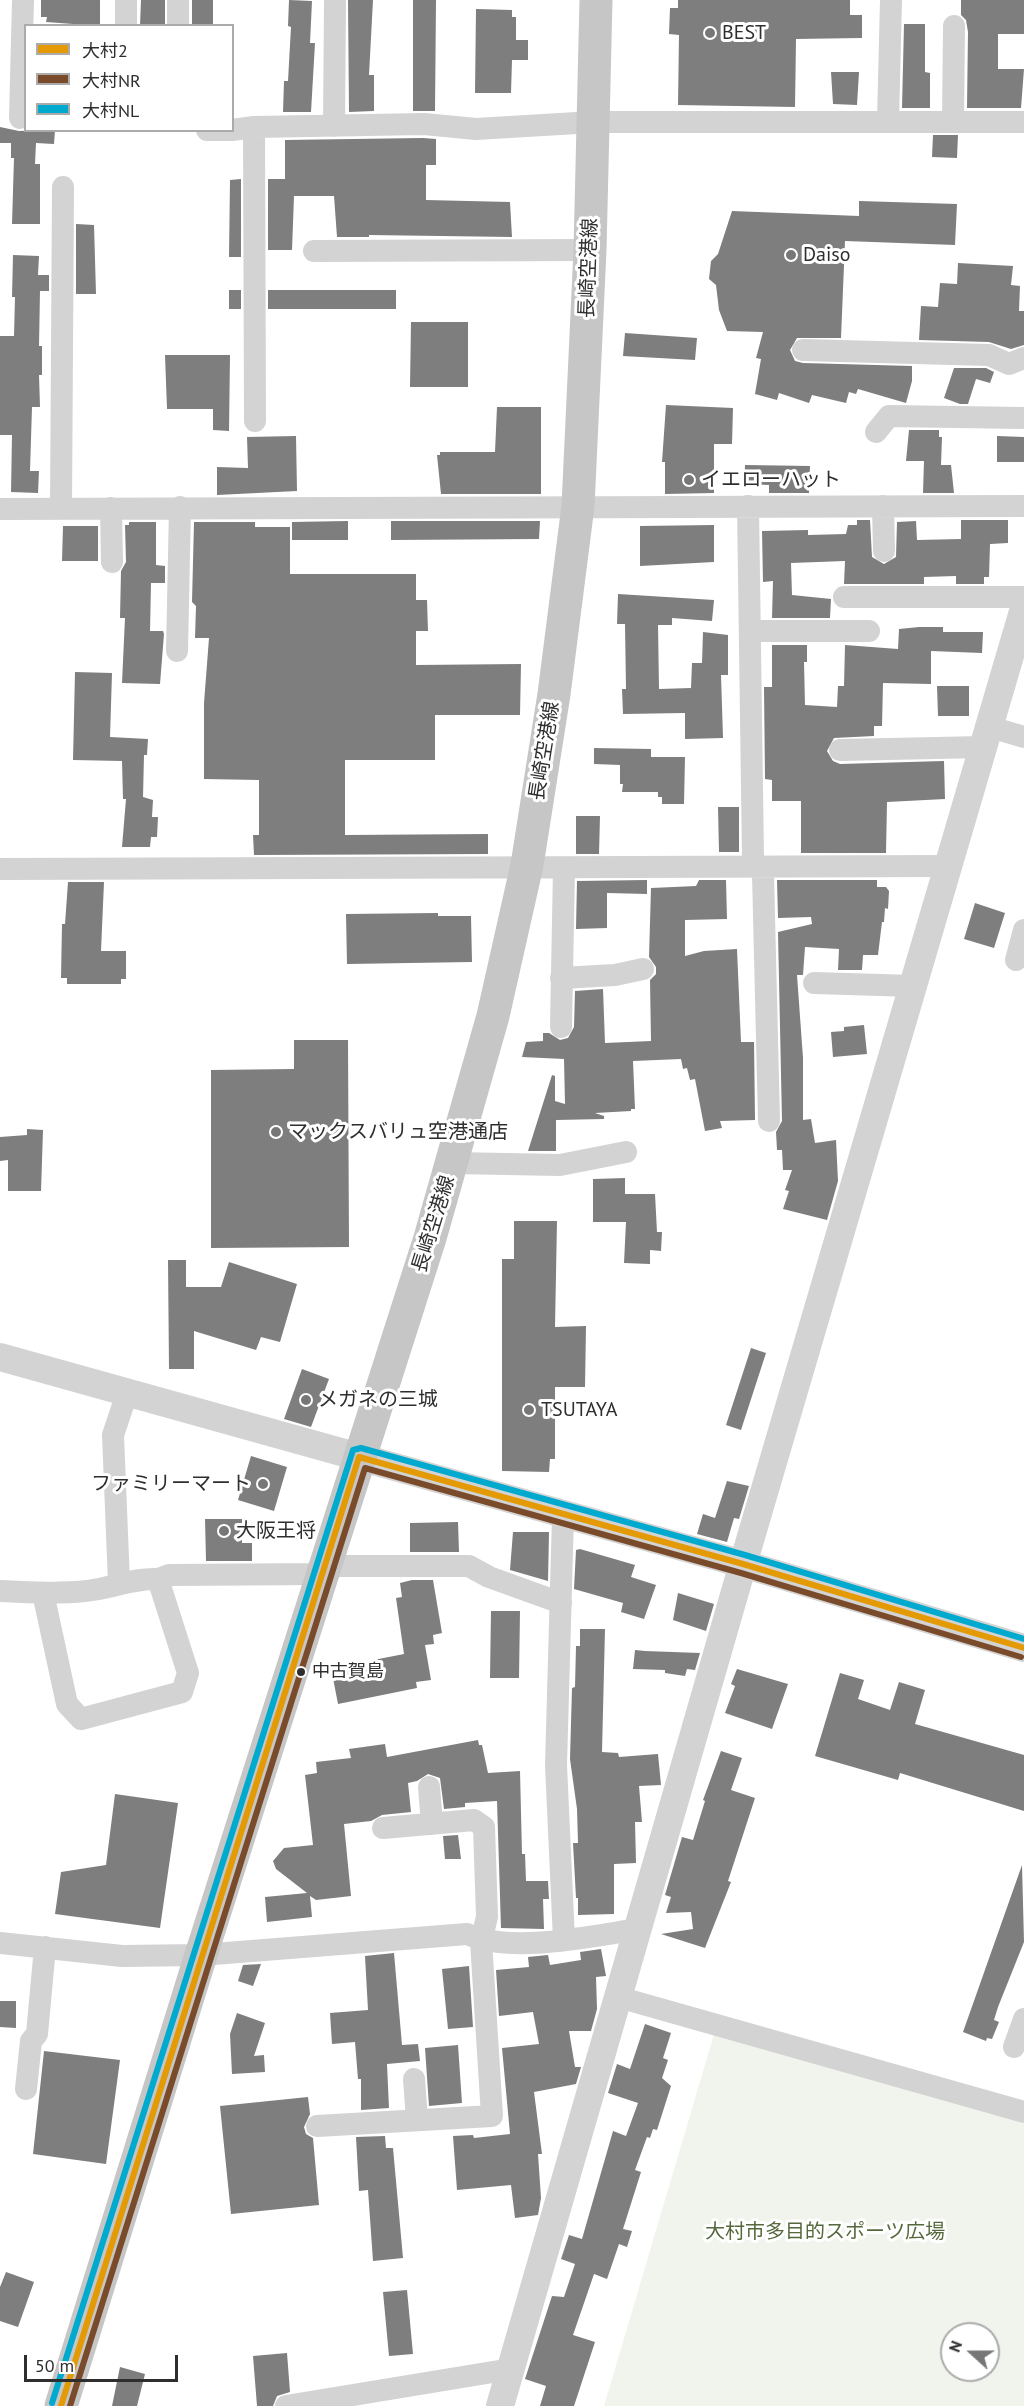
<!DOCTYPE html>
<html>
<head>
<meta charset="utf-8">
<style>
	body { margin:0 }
	#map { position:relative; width:1024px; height:2406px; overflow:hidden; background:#fff; font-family:"PT Sans","Noto Sans JP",sans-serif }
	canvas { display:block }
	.legend { position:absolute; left:24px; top:24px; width:210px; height:108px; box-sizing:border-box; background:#fff; border:2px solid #ababab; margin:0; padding:8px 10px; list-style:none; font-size:18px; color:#2e2e2e }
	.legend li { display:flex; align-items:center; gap:12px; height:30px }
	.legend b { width:30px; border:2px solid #ababab }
	.north { position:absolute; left:940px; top:2322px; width:60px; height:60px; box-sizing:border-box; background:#fff; border:2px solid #ababab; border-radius:50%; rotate:291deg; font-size:16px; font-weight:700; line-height:24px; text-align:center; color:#2e2e2e }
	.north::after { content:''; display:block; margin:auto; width:21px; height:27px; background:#777; clip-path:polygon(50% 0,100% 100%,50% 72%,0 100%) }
	.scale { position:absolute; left:24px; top:2355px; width:154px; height:27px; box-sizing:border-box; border:3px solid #2e2e2e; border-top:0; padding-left:8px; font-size:18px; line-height:21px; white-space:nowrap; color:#2e2e2e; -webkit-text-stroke:4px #fff; paint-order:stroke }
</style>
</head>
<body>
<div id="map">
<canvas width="1024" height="2406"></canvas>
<ul class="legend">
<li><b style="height:8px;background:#e39a05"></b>大村2</li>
<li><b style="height:8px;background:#7a4b2a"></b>大村NR</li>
<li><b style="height:8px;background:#00a9ce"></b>大村NL</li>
</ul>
<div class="north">N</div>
<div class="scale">50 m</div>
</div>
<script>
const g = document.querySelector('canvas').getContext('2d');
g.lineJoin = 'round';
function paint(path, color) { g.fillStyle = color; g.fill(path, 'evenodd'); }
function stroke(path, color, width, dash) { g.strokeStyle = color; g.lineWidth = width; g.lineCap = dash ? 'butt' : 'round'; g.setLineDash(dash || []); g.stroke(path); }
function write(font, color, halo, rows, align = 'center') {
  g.font = font + ' "PT Sans","Noto Sans JP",sans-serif'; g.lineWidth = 6; g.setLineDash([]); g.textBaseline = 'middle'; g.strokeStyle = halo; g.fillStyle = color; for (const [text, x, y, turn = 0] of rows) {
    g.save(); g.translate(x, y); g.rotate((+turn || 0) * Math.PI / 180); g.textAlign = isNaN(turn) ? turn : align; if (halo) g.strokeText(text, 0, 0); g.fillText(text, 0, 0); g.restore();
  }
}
paint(new Path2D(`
	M715,2031L1024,2120V2406H604ZM952,2334H988V2370H952Z`), '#f1f4ec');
paint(new Path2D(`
	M41,0H100V26L46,22L47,17H41Z
	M141,0H165V26H140Z
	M192,0H213V26H192Z
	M289,0L312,1L310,43H315L311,112H283L284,81H288L291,27L288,26Z
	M348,0H373L369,75H374V111L349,112Z
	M413,0H436L435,111H413Z
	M678,0H850V15H862V38L796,39L795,107L678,105L679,35L669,34L670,8H678Z
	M961,0H1024V34H998V69H1024L1021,108H967L968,32L966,20L961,15Z
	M476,9L512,10V17H516V40H528V60H512L511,93H475Z
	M904,24H925V72L930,73V108H902Z
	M831,72H859L857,105L833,104Z
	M0,127L19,131L55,130L54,144L36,143L35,164H40V224H12L14,158H11V143H0Z
	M933,135H958L957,158L932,157Z
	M423,138L436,139V165H426V200L510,202L512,237L369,235V237H337L334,196H294L292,250H268V179H285V140Z
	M241,179V257H229L230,180Z
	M859,201L957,204L955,245L845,241L841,338H797L790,350L795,361L803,363L912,366V381L906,403L858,389L856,394L849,392L846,403L812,395L809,403L779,393L777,400L755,394L761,359L756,358L763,332L727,331L719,310L716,285L709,279L711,261L718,254L732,211L859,216Z
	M76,224L94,225L96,294H76Z
	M13,255L39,256L38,275H49V291H40L39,346H42V375H39L40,407H32L30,471H39L38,493L11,492L12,435H0V336H14L15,297H12Z
	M958,263L1013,266L1011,285L1020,286L1019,311H1024V345L1011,349L989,342L919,340L921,306L938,307L940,283L957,284Z
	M229,290H241V309H229Z
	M268,290H396V309H268Z
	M411,322H468V387H410Z
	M625,333L697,338L695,360L623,356Z
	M165,355H230L229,431L213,430V409H167Z
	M954,368H986L994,372L990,383L976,379L968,404H960L944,398Z
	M666,405L733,408L732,444H714V493L665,494V462H662Z
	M497,407H541V494H441L437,455H440V452H495Z
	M909,430H939V437H942L941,465H951L954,493H923L924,461H906Z
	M296,436L297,491L217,495V467L248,468L247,437Z
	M997,436L1024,437V462H997Z
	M745,465L810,466L809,493H769V485L744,484Z
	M857,520H870L872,557L884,564L896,557L897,522L916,521L917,540L961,539V520H1008V543L990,544L989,577H984V584H956V576L924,577V584H844L845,561L791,563L792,595L831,599L830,618H772L773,581L763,582L762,531L808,530V535L846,534L848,525H857Z
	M348,521V540H292V522Z
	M391,521H540L539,539L391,540Z
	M129,522H156V565L165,566V583H151L150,631H163L164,634L160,684L122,683L125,618H120L121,571L126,562L125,525H129Z
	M194,522H255V527H290V574H416V600H427L428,631H416V665L521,664L520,715H435V760H345V835L488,834V854L254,855L253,835H259V780L204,779V703L209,638H195L196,606L192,602Z
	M714,525V562L640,566V526Z
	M63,526H98V561H62Z
	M618,594L714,600L712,621L672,618V625H658L659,689L691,688L692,663H702L703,632L728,635V675H721L723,738L685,739V713L623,714L622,689H626L625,624H617Z
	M919,627H943V632H983L982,653L931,651V684L883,683L882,726H874V736L834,738L827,751L833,761L840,764L944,761L945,799L887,802L886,853H801V801H772V780L765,779L764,687H772V645H807V662H804L805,705L837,707L838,686H844L845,645L898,649L899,629Z
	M75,672L112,673L110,737L148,739L147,755H144L143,797L153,800L152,817H158L157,837H151L150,847H122L126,799H123L122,761L73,760Z
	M937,686H969V716H938Z
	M594,748L651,749V757H685L684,804H662V797H658V792H622L623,784H620V765L594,764Z
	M718,807H739V852H719Z
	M576,816H600L599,854H576Z
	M647,880V894L607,893V928L576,929L577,881Z
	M699,880H726L727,919L685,920V956L704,951L737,949L741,1042H754L755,1120L720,1121L722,1128L705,1131L695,1079L690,1080L687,1068L683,1069L681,1059L633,1061L635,1109H631V1111L595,1113L604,1116V1119L556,1120V1151H528L552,1075L555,1076V1101L565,1104L564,1059L522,1057L526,1042L543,1041V1033H549L560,1040L568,1038L574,1027L575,991L603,989L605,1043L651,1041L650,980L656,974V967L649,957L651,888L696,886Z
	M777,880H877V887H886L889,891L888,909L885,908L884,922H882L878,955H863L862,970H838L839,949L805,947L803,975H797L803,1058V1120L811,1119L815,1143L836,1140L838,1181L827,1220L783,1209L789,1191L785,1190L792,1170H783L782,1150H777L776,1132L782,1121L778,932L812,924L811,917L778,918Z
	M68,882H104L101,951H126V979H121V984H67V978H61L62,924H65Z
	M975,903L1005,913L994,948L964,939Z
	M438,913V916H471L472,962L347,964L346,914Z
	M864,1025L867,1054L833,1057L831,1032L844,1031V1027Z
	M294,1040H348L349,1247L211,1248V1070L294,1069Z
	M27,1129L43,1130L41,1191H8V1160L0,1161V1137L27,1135Z
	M625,1178V1194H655L657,1232H662L661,1251L650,1250V1264L624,1263L626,1222H593V1179Z
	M514,1221H557L555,1327L586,1326L585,1387H555V1459H550L549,1472L502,1471V1259H514Z
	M168,1260H186V1287H221L229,1262L297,1284L280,1342L261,1337L256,1350L194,1331V1369H169Z
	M751,1348L766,1353L741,1430L726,1425Z
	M302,1369L329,1379L311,1427L284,1419Z
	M251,1456L287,1467L274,1511L238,1500Z
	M727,1481L749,1486L739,1519L734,1518L727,1542L697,1534L703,1514L715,1518Z
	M205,1519H242V1543H252V1561H206Z
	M458,1522L459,1552H410V1523Z
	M513,1532H549L548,1581L510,1570Z
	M580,1549L635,1565L631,1577L656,1585L644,1619L621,1612L623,1603L574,1589L576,1550Z
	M412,1580H433L442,1633L433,1635L434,1644L425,1645L431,1680L416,1682L417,1688L338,1704L332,1673L343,1670V1666L404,1654L396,1598L402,1597L400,1583Z
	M678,1593L714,1604L706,1631L673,1620Z
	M491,1611H520L519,1678H490Z
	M580,1629H605L602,1752L618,1753L619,1757L658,1754L661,1785L639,1786L642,1822H635L636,1863L614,1864V1914L578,1915V1898H576L573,1843H578L577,1809L570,1759L572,1688L575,1687L576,1646H580Z
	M635,1650L645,1651L700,1653L695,1670L687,1669L685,1676L665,1673V1670L633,1669Z
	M737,1669L788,1684L772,1729L725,1713L735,1686L731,1684Z
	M840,1673L864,1680L858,1699L890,1710L899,1682L925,1690L915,1724L1024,1755V1811L900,1773L898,1780L815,1756Z
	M478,1740L479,1745H482L488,1773L520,1771L522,1854H525L526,1881H548L549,1899H543L544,1929L501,1928L497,1801L465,1803V1807L444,1809L440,1778L428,1774L417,1781L408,1783L411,1812L382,1815L371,1821L344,1824L351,1896L316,1900L310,1896L312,1917L267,1922L265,1897L307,1893L276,1869L273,1861L284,1848L313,1845L305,1775L317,1773L316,1762L351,1758L349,1749L385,1744L387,1757Z
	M721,1751L742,1758L731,1790L755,1798L728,1881L731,1882L705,1948L661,1934L693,1929L691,1912L666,1913L671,1897L665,1895L682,1837L693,1840L705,1801L703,1800Z
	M115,1794L178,1803L160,1928L55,1914L61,1872L106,1865Z
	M458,1835L461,1859H445L443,1836Z
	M1022,1865L1024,1942L998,2007L994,2020L999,2022L992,2039L987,2038L986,2041L963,2032Z
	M601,1949L606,1976L596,1977L597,2009L591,2031H569L575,2067H581L576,2084L534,2092L542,2154H538L541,2198L538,2215L515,2218L511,2185L457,2190L453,2136L473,2135L474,2138L510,2134L502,2048L539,2044L533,2012L499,2016L496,1970L529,1967L528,1957L548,1955L550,1965L581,1960L580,1952Z
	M394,1953L402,2045L418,2044L420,2061L387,2064L389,2108L361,2110V2079H358L355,2042L332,2044L330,2013L368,2010L365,1956Z
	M261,1964L253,1986L238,1981L243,1965Z
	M469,1966L473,2027L448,2029L442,1969Z
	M0,2001H16V2028L0,2027Z
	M237,2013L265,2023L254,2056L264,2055L265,2072L232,2074L230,2034Z
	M645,2024L671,2033L663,2058L668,2060L662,2078L671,2086L657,2130L653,2129L650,2138L647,2137L635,2170L641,2172L623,2229L632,2231L627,2247L619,2244L607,2279L594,2274L573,2335L595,2342L574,2406H540L546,2386L525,2379L552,2296L564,2297L575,2264L561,2259L569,2235L582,2239L613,2131L626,2136L638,2103L608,2093L617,2064L630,2069Z
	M458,2045L462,2103L429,2106L425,2048Z
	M44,2051L120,2060L106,2164L33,2154Z
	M308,2097L310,2114L304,2127L306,2134L313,2138L319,2205L231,2214L220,2106Z
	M385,2136L386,2148H393L403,2258L373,2261L368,2190L359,2191L356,2137Z
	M6,2272L34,2282L18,2327L0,2321V2287Z
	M407,2290L413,2354L389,2356L383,2292Z
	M287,2353L290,2392L277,2396L273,2406H257L253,2356Z
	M120,2367L145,2374L137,2406H112Z`), '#7e7e7e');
stroke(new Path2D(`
	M126,26V0
	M178,26V0
	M20,118L23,0
	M888,121L891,0
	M953,122L954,26
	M334,126L335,0
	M254,127L255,421
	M207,130H228
	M232,130L254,127L424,124L476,129L594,122H1024
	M314,251L590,250
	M803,350L989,355L1009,364L1024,358
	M876,432L889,416L1024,418
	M748,506L753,858L763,874L769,1121
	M883,506L884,551
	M61,508L63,187
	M111,508L112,562
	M0,509L1024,506
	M844,597H1024
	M750,631H869
	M177,651L180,507
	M990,727L1024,737
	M840,750L984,747
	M0,869L949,866
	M1016,960L1024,930
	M561,978L615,975L643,969
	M814,983L914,986
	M561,1027L564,868
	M452,1163L560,1165L626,1152
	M563,1516L556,1765L564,1940
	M324,1566H469L489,1577L561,1603
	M158,1579L169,1575L322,1574
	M119,1583L113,1435L127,1393
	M0,1591C32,1592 67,1595 99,1589C120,1585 137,1578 158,1579L188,1673L182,1692L81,1719L67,1704L43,1593
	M429,1787L432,1824
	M0,1943L122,1956L201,1955L467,1934C511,1954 591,1936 639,1929
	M618,1997L1024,2112
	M1014,2047L1024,2019
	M414,2079L417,2120
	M26,2089L31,2041L37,2034L45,1947
	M317,2126L492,2116L481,1941L487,1917L484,1827L474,1820L383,1828
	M286,2406L511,2369`), '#d3d3d3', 22);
stroke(new Path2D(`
	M0,1357L743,1564L1024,1648
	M500,2406L743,1564L1024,608`), '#d3d3d3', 28);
stroke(new Path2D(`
	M61,2406L201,1955L430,1238L493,1016L527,865L554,694L578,506L590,250L596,0`), '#c6c6c6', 33);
stroke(new Path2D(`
	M359,1457L743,1564L1024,1648
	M61,2406L359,1457`), '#e39a05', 6);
stroke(new Path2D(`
	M70,2406L365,1468L741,1573L1021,1657`), '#7a4b2a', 6);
stroke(new Path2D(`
	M52,2403L353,1450L361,1448L745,1555L1024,1639`), '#00a9ce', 6);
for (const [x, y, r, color] of [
	[710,33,6,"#777"],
	[791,255,6,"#777"],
	[689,480,6,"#777"],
	[276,1132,6,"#777"],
	[306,1400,6,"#777"],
	[529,1410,6,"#777"],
	[263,1484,6,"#777"],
	[224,1531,6,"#777"],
	[301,1672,5,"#2e2e2e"]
]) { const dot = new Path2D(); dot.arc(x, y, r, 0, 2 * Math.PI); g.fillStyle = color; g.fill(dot); stroke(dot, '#fff', 2); }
write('18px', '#2e2e2e', '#fff', [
	["中古賀島",312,1672]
], 'left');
write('20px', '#2e2e2e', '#fff', [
	["BEST",722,33],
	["Daiso",803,255],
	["イエローハット",701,480],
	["マックスバリュ空港通店",288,1132],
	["メガネの三城",318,1400],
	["TSUTAYA",541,1410],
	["ファミリーマート",251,1484,"right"],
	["大阪王将",236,1531]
], 'left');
write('20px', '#2e2e2e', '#fff', [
	["長崎空港線",589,268,-88],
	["長崎空港線",545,751,-81],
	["長崎空港線",434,1224,-73]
]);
write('20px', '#56693d', '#fff', [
	["大村市多目的スポーツ広場",825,2232]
]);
</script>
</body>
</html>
